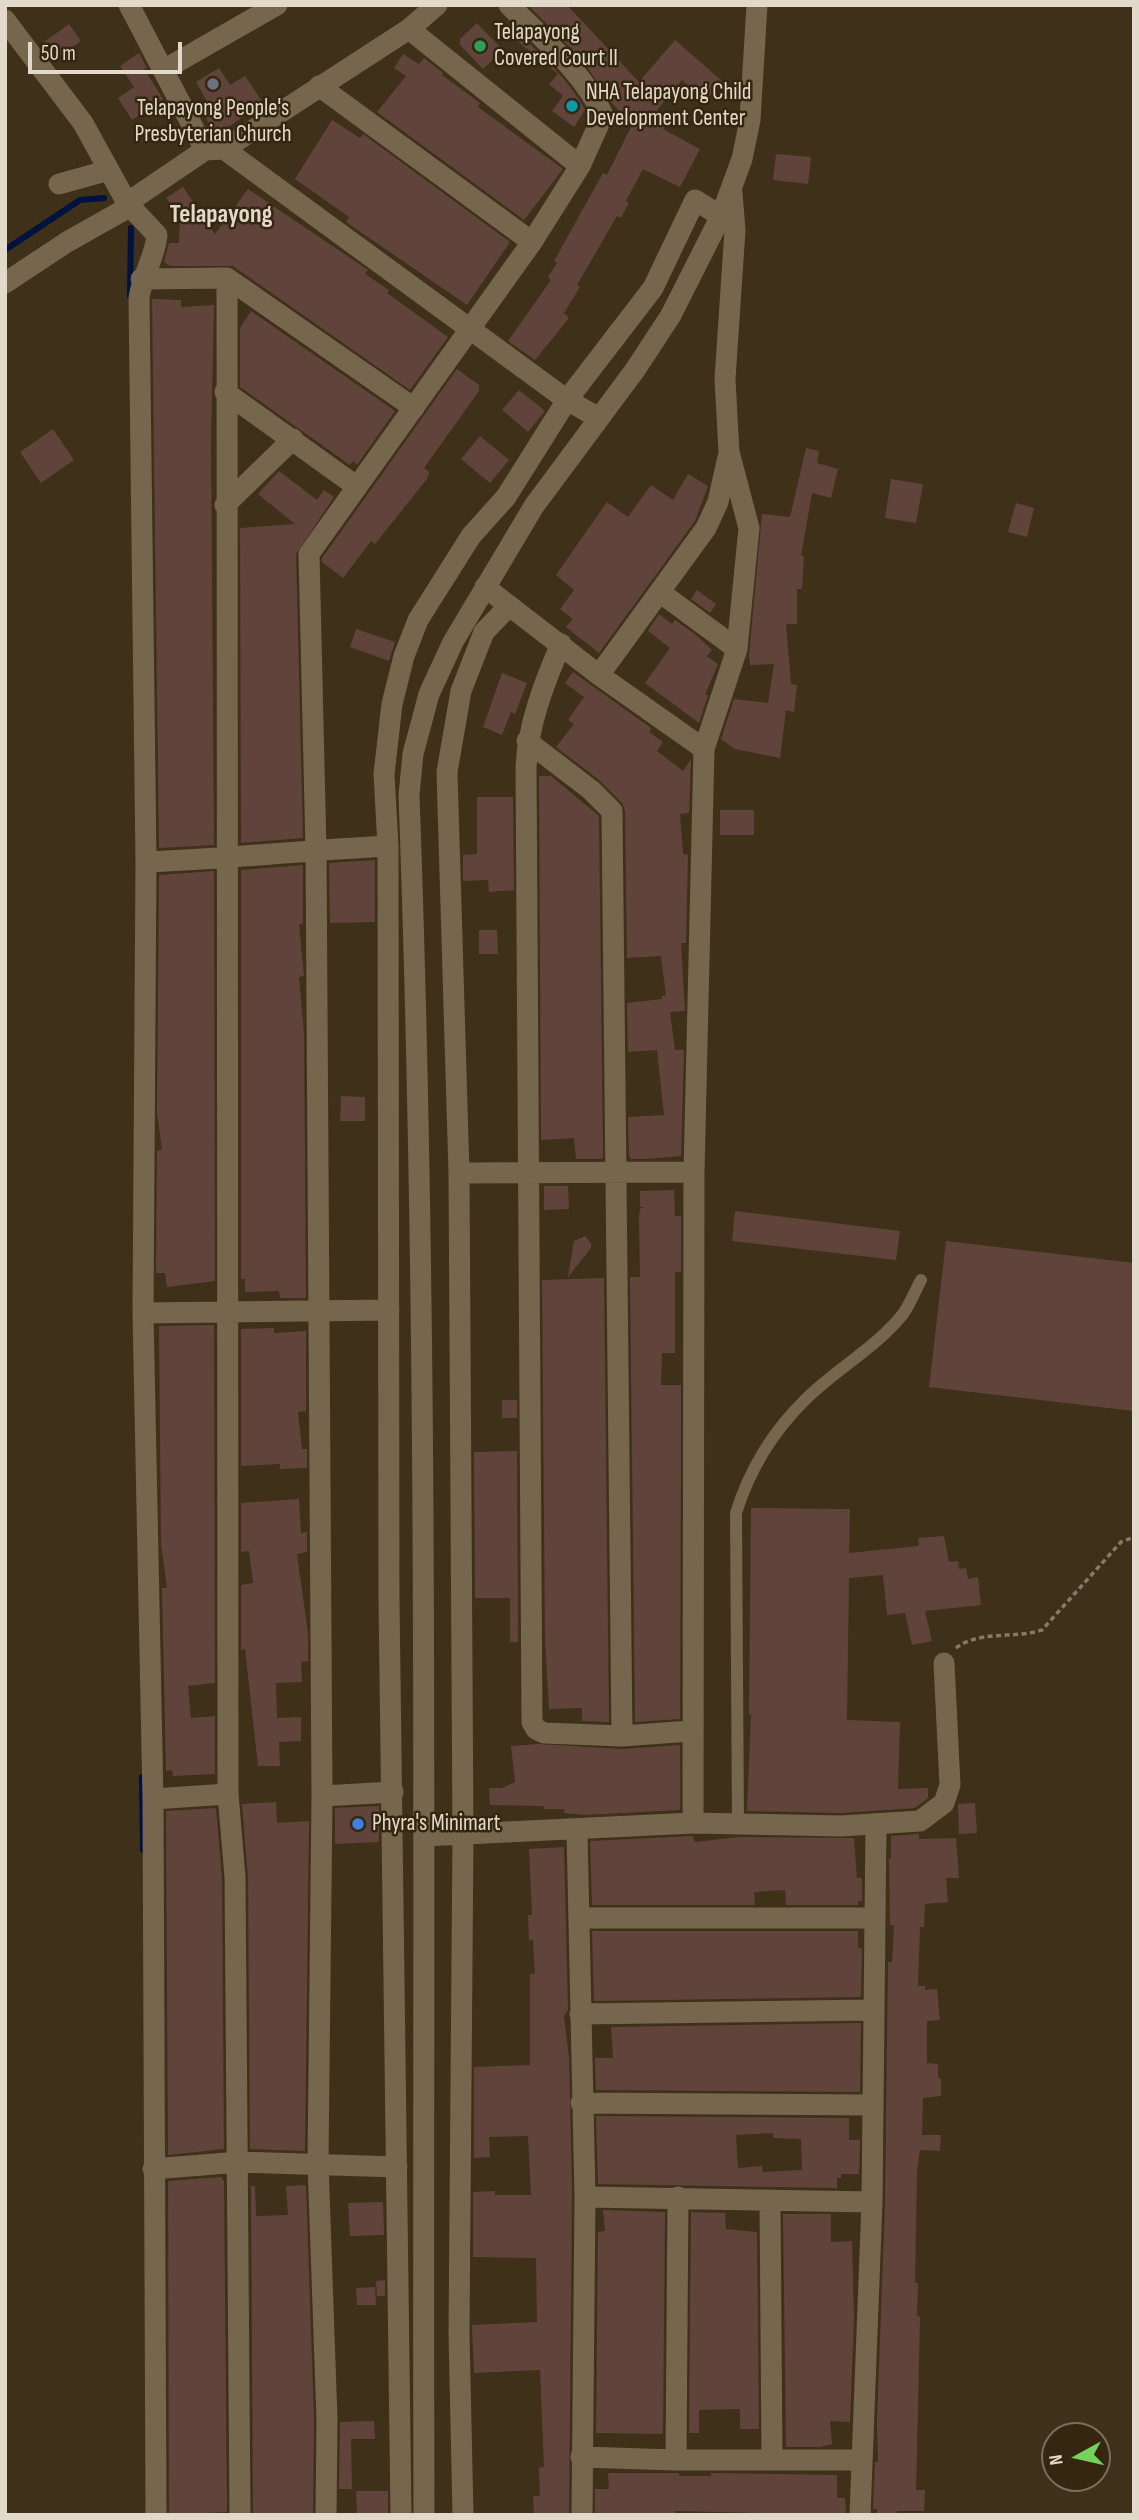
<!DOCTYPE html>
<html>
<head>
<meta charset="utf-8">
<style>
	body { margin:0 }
	#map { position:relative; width:1139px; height:2520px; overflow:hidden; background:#3e3019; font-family:"Sofia Sans Condensed",sans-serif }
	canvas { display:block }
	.frame { position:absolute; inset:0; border:7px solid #e2d9cb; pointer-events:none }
	.north { position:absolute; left:1041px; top:2422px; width:70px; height:70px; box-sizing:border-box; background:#34260f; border:2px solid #7a6e5a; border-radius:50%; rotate:262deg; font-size:19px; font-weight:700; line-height:28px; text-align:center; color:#e2d9cb }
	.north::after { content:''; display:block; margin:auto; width:24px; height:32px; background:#74d25c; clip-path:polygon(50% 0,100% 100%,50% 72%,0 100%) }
	.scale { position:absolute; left:28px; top:42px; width:154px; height:32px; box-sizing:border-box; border:4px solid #e2d9cb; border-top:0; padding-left:9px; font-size:21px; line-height:24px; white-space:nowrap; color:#e2d9cb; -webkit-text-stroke:5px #34260f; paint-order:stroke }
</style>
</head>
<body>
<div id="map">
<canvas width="1139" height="2520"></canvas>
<div class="frame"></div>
<div class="north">N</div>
<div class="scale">50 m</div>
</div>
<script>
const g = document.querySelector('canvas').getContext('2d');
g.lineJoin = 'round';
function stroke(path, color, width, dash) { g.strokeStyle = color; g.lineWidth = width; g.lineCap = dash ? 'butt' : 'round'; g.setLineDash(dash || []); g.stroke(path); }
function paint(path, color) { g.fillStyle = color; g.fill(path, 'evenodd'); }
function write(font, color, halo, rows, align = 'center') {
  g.font = font + ' "Sofia Sans Condensed",sans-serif'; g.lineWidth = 5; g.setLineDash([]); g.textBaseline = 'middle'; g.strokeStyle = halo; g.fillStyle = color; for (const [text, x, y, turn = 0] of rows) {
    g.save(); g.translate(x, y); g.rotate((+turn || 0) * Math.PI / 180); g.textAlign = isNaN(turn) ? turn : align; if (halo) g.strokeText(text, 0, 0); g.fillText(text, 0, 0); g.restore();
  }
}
stroke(new Path2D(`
	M5,250L80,200L104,198
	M130,296L131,228
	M142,1777L143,1850`), '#001240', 6);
paint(new Path2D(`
	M528,5H567L639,82L675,40L722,81L705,101L682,80L657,110L670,116L663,129L700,149L680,187L643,169L626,201L629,203L621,218L617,216L577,285L580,287L564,313L569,318L535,360L508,341L551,280L548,277L557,263L554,261L603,173L607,175L632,125L610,101L583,61Z
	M477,23L503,50L483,69L460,45V39Z
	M69,24L81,41L53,62L40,45Z
	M510,24L551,65L563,78L574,92L583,106L585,110L574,127L552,111L563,96L549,84L558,74L505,31Z
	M139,53L147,68L144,69L163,99L132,120L118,98L134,87L120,66Z
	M403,54L419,64L424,58L443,73L442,75L480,103L478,107L563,169L524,220L377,112L406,76L394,68Z
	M219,68L230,85L245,76L263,103L215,136L205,116L213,112L196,82Z
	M332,120L360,138L363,134L510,242L467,305L346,222L349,217L295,179Z
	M776,154L811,157L808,184L773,180Z
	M183,187L215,234L248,189L368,270L365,274L389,290L387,293L448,337L410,390L233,266H170L164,262L169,243H179L180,219L166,198Z
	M152,299L181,300V307L214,305L211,441L214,845L159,848Z
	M251,311L395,411L357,465L353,461L350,465L240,387V328Z
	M457,369L479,385V391L424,468L429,472L427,479L375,544L371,541L343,578L322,562V558Z
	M519,390L545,411L528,432L502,410Z
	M53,429L74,460L41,483L20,452Z
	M480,436L509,460L490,483L461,459Z
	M806,448L819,451L817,463L838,469L831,498L812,493L801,556H804L802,589H797V624H786L791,684L797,685L794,712L786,710L780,758L735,749L721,739L734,699L768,703L774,664L750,665L749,655L762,514L790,517Z
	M279,471L317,500L324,490L334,497L296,554L303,838L241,843L240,528L295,524L258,494Z
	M688,474L708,486L695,521L599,653L566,627L573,619L560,609L574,590L556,575L607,502L628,517L651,485L673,500Z
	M891,479L923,484L916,523L885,518Z
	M1016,503L1034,508L1027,537L1008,532Z
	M697,590L716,604L710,613L691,599Z
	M659,614L672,624L675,620L696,635L712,650L707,656L718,664L705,695H708L699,723L645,683L670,648L648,631Z
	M356,629L395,642L389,661L350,647Z
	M573,672L651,728L649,732L663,742L657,751L683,771L691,759L689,813L680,814L683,854L688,855L686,943H681L685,1011L670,1012L675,1050H684L681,1156L646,1159H631L629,1155L628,1117L664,1115L657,1050L628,1052L627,1003L662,999V996L666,995L661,956L627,958L625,811L622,803L599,780L556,747L574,724L568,720L584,697L565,683Z
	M502,673L527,683L515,714L511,712L502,735L483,727Z
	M539,776H551L599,816L603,1158L600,1159H576L574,1138L541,1140Z
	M477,797H513L514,890L489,892L488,880L463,881V855L477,854Z
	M720,810H754V835H720Z
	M375,860V922L330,923L329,863Z
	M303,865V924H299L304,976L299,977L304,1033L306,1298H280L279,1291L245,1292V1279H241V870Z
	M214,871L215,1281L167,1287L165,1273H156L157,1151L162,1150L157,1112L159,875Z
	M479,930H497L498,954H479Z
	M341,1096L365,1097V1121H340Z
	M544,1186H568L569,1209L544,1210Z
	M674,1190L675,1216H681V1272H675V1353H662L661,1385H681L680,1719L635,1722L630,1277H640L639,1217L640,1209L644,1207H640V1191Z
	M735,1211L900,1231L896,1260L732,1241Z
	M585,1236L591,1243V1248L568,1277L574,1241Z
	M946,1241L1134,1263V1411L929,1387Z
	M604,1278L609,1722L582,1721V1708L549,1709L545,1641L542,1280Z
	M214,1325L215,1683L188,1686L191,1718L215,1716V1774L173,1776L172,1770L166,1771L162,1588H167L161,1544L159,1326Z
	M274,1328V1333L306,1331V1411L298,1412L302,1449H307V1468L280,1469V1464L241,1466V1329Z
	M502,1400H517V1418H502Z
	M517,1451L518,1642H510V1598H475L474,1452Z
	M299,1499L301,1533L307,1532V1552L297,1554L308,1634V1661L301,1662L302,1682L276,1683L277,1718L301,1717V1741L279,1742L280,1766H258L245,1649L241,1650V1585L253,1583L249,1551L241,1552V1503Z
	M751,1508L850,1509L849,1553L919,1546L918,1538L944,1536L949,1562L958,1561L959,1569L966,1568L968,1579L978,1577L981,1605L925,1611L932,1641L912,1645L905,1613L887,1615L883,1575L849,1578L847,1720L900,1722L898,1789L928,1788V1798L915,1808L841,1813L747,1811L751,1714H749Z
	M538,1744L622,1749L680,1745V1810L584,1815L564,1813V1809H544V1806L490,1805L489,1788H502L515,1782L511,1746Z
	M276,1802L277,1823L309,1821L305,2151L250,2149L248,1877L242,1804Z
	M975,1803L977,1833L959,1834L958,1804Z
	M379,1806V1842L335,1844V1808Z
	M216,1808L222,1878L224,2149L168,2155L166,1811Z
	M919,1834V1839L956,1838L959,1878H946L948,1902L925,1904L924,1927H920L918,1986H925V1990L937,1989L940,2020L927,2021V2063L938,2064V2078H941V2096L923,2098L922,2135H941L940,2151L920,2150L917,2170L915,2283H918L917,2316L920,2317L916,2490H925L924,2511H897V2515H877V2509H873L875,2462H878L877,2422L885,2202L888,1962H892L894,1925H890L889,1858H891V1836Z
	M693,1836L695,1842L739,1837L854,1838L857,1878H862V1901H858V1905H786L785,1890L754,1892L755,1905H592L590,1841Z
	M564,1847L568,2010L564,2016L569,2058L572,2189L569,2515H534L533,2496H540L539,2468L544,2467L540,2370L474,2373L472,2328V2325L537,2322L536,2258L473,2257V2192L495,2191V2195H531L528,2136L489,2137L490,2157L474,2158V2067L530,2065V1974H535L533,1940H529L528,1915H532L529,1849Z
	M592,1931H858V1948H862L861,1997L594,2001Z
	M861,2023L860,2092L596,2090L595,2058H613L611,2027Z
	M596,2116L849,2118V2140H860L859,2174H841V2178H837V2188L598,2184ZM773,2133V2138L801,2139L802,2170L763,2172L762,2166L738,2168L736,2135Z
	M221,2177L224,2181L227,2512L169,2515L168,2181Z
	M306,2185L314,2420L313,2515H253L251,2186H255L256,2216L288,2215L286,2186Z
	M383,2202L384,2235L350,2236L348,2203Z
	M603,2210L665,2212L663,2434L596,2433L598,2232L605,2231Z
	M691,2212L725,2213L726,2229L757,2232L759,2429H740V2409L699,2410V2433H689Z
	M783,2214H831V2242L852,2241L854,2319L850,2422L830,2421L832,2444L820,2447H786Z
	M385,2280V2296H377L376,2281Z
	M375,2287L376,2305H357L356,2288Z
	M374,2421L375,2439H351L352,2489H339L340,2422Z
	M608,2473H679V2476H711V2473L837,2475V2498H845L846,2515L675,2511V2515H595V2489H609Z
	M356,2491H388V2515H357Z`), '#60443c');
stroke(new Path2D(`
	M956,1648C979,1630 1015,1639 1042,1630L1121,1542L1134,1537`), '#867b68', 3.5, [5, 3.5]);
stroke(new Path2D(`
	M738,1824L736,1513C750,1468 772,1432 806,1399C836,1369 876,1348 903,1314C910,1304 915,1291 921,1280`), '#76664d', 12);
stroke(new Path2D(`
	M129,5L205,150
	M5,20L83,123L127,203L157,235C155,258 142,275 139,298L146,862L143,1313L153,1799L156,2515
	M409,29L580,166
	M165,69L277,5
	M319,86L532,242
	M224,149L567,400L599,418
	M59,184L106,171
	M227,278L228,1794L235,1877L240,2515
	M141,279L227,278L414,408
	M5,283L67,242L122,211L127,203L205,150L224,149L409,29L437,5
	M225,392L356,486
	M225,505L293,439
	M485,587L599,675L704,749
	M661,593L737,649
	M561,644C544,683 528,725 526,767L532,1722L536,1729L544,1733L622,1736L691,1731
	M599,675L706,528L718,502L728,457
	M527,741L591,790L612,811L622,1736
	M146,862C227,859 307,850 388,846
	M459,1173L694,1172
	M143,1313L389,1310
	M322,1796L393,1792
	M153,1799L228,1794
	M693,1823L694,1172L704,749L737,649L749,528L729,452L725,379L735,230L732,193
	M577,1831L585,2197L582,2515
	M424,1836L693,1823L841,1826L920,1821L944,1803L950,1785L944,1663
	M580,1918H875
	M580,2014L874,2010
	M581,2103L873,2105
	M153,2169L239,2162L397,2167
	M585,2197L872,2202
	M770,2200L772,2459
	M581,2457L676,2460H860
	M676,2460L678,2197
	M326,2515L327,2420L318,2162L322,1796L316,849L309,554L532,242L580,166L603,115C582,71 543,39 509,5
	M401,2515L389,1600L388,846L384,774L392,704L404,656L418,620L471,536L506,497L567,400L653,288L695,200L721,216
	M463,2515L459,2333L463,1835L459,1173L447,772L461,691L484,632L509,606
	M860,2515L872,2202L876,1824`), '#76664d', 21);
stroke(new Path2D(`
	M424,2515C422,1942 430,1368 409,795L413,754L429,694L453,642L534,506L635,370L671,315L721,216L742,159L750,120L757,5`), '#76664d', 21);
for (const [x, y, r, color] of [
	[480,46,7,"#2e9e5b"],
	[213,84,7,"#6b7280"],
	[572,106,7,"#0f9aa8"],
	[358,1824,7,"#3f7fe0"]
]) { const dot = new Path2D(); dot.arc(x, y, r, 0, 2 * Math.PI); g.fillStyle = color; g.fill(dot); stroke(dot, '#34260f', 2.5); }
write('23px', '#e2d9cb', '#34260f', [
	["Telapayong",494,33],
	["Covered Court II",494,59],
	["NHA Telapayong Child",586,93],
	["Development Center",586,119],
	["Telapayong People's",213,109,"center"],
	["Presbyterian Church",213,135,"center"],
	["Phyra's Minimart",372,1824]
], 'left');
write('bold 26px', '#e2d9cb', '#34260f', [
	["Telapayong",221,215]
]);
</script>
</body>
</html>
